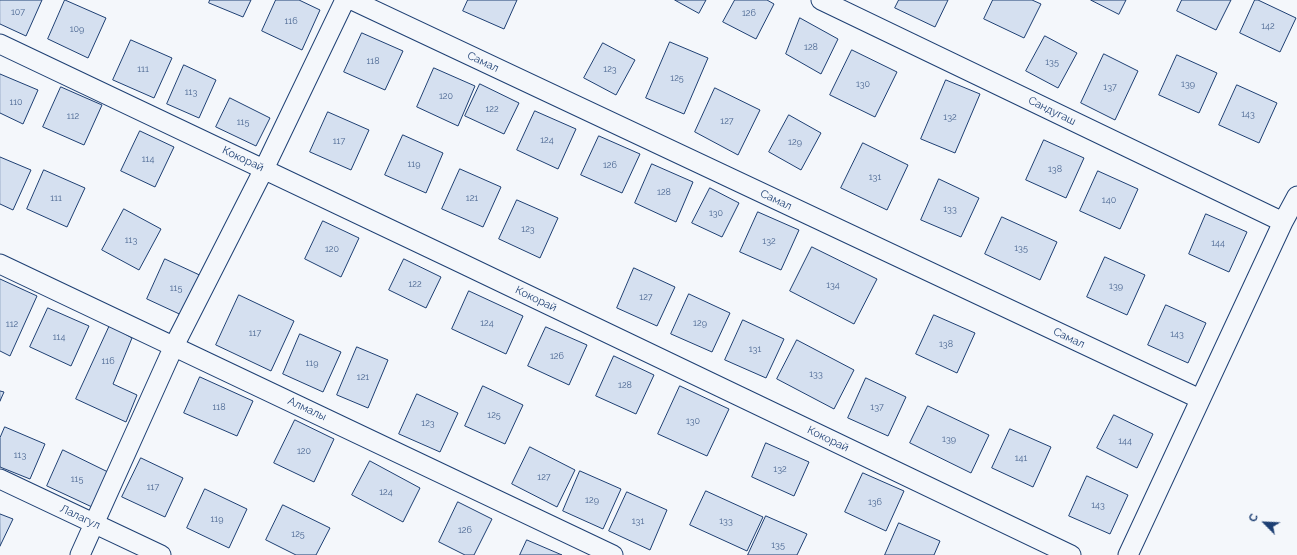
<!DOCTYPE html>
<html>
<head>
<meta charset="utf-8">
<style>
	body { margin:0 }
	#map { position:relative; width:1297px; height:555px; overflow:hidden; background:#f4f7fb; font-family:Raleway,sans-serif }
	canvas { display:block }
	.north { position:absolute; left:1245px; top:503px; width:40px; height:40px; -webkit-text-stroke:3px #f4f7fb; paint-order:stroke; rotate:294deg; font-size:11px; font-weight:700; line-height:16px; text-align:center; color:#1d3f73 }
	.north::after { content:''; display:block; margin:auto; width:14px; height:18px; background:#1d3f73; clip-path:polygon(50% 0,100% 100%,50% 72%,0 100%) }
</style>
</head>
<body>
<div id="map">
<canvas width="1297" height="555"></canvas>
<div class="north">С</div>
</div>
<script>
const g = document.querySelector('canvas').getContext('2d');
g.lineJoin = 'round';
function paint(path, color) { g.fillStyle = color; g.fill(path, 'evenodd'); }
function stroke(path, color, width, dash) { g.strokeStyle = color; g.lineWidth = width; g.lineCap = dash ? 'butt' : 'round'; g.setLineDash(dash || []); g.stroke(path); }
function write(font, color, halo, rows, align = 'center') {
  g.font = font + ' Raleway,sans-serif'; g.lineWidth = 3; g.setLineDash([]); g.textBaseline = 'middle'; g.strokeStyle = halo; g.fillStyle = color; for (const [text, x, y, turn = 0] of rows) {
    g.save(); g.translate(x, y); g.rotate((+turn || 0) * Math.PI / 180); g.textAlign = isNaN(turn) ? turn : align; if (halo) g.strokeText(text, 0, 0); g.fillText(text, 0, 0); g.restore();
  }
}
const building = new Path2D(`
	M0,0H42L26,36L0,24Z
	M65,0L106,18L88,58L48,39Z
	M210,0H251L243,17L209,3Z
	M276,0H299L320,10L302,50L262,31Z
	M468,0H517L504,29L463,11Z
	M675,0H706L699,13Z
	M735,0H767L774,4L756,39L723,22Z
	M899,0H948L935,27L895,8Z
	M993,0H1032L1041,4L1024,38L984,19Z
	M1091,0H1126L1119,14Z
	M1182,0H1231L1216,30L1177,11Z
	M1255,0H1258L1296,18L1280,52L1240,33Z
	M800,18L838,39L821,74L786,54Z
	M362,33L403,51L385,90L344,72Z
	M1045,36L1077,53L1058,88L1026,71Z
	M131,40L172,58L154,98L113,80Z
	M670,42L708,58L684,114L646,98Z
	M603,43L635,60L616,95L584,78Z
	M852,50L897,72L875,117L830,95Z
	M1104,54L1138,71L1115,120L1081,103Z
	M1177,55L1217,73L1199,113L1159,95Z
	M184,65L216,80L199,118L167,104Z
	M434,68L475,86L458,126L417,107Z
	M0,74L38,90L23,124L0,113Z
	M946,80L980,94L955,153L921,139Z
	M480,84L519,103L504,134L465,116Z
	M1237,85L1277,103L1259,143L1219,125Z
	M61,87L102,105L84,145L43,127Z
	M715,88L760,110L738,155L695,132Z
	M230,98L270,118L256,146L216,127Z
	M535,111L576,129L558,169L517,150Z
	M328,112L369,130L351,170L310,152Z
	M789,115L821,133L801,170L769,152Z
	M140,131L174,147L155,187L121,171Z
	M403,135L443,153L426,193L385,175Z
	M599,136L640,154L622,193L581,175Z
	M1044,140L1084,158L1066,198L1026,180Z
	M863,143L908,165L887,210L841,188Z
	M0,157L31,170L13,210L0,204Z
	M652,164L693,182L676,222L635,203Z
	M460,169L501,187L483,227L442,209Z
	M44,170L85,188L67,227L27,209Z
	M1098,171L1138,189L1120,229L1080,211Z
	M939,179L979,198L961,237L921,220Z
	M710,188L739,203L722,237L692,223Z
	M517,200L558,218L540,258L499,239Z
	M124,209L161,229L139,270L102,250Z
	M758,212L799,230L781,270L740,252Z
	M1206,214L1247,232L1229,272L1189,254Z
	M1002,217L1057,242L1040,280L985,254Z
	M323,221L359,238L341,277L305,259Z
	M812,247L877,279L854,324L790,291Z
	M1105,257L1145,275L1127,315L1087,297Z
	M165,259L206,278L188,318L147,299Z
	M404,259L441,277L426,308L389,290Z
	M634,268L675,287L657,326L617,308Z
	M0,279L37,296L10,356L0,351Z
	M469,291L523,316L506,354L452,329Z
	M689,294L730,313L712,352L671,334Z
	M239,295L294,321L271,371L216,345Z
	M1166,305L1206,323L1188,363L1148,345Z
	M48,308L89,326L71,366L30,347Z
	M934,315L975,333L957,373L916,354Z
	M743,320L784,339L766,378L725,360Z
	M110,325L132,338L113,384L137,395L126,422L76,399Z
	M546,327L587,345L569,385L528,366Z
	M300,334L341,352L323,392L283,374Z
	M797,340L854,370L834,409L777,379Z
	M357,347L388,360L368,408L337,395Z
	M614,356L654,375L636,414L596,396Z
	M200,377L253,401L237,436L184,413Z
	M866,378L906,397L888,436L848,418Z
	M483,386L523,405L505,444L465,426Z
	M680,386L729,409L707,456L658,434Z
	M0,391L4,392L0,401Z
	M417,394L458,413L440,452L399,434Z
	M928,406L989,435L971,473L910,443Z
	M1114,415L1153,434L1137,468L1097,448Z
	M295,420L334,439L314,482L274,463Z
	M5,427L45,444L30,479L0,467V438Z
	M1010,429L1051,447L1033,487L992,468Z
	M766,443L809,462L794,496L752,477Z
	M530,447L575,470L557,507L512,484Z
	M63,450L108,472L92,507L47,486Z
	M141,458L183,478L165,517L122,497Z
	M370,461L420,488L403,522L352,495Z
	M580,471L621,489L603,529L563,511Z
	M863,473L904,491L886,531L845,512Z
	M1087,476L1128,495L1110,534L1069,516Z
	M205,489L247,509L229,548L187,528Z
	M706,491L763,517L747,551L690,525Z
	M627,492L667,510L650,550L609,531Z
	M458,502L492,519L474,555H465L439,542Z
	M283,505L330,528L316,555H296L266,540Z
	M0,514L13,519L0,546Z
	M766,516L807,534L797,555H748Z
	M899,523L940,541L934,555H885Z
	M527,540L562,555H520Z`);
paint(building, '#d5e0f0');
stroke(building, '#1d3f73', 1);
const street = new Path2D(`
	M352,0L1200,399
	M821,0L1283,222
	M0,44L459,262L1071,555
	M0,264L613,555
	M0,479L161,555
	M80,555L174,346L264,169L345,0
	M1128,555L1283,222L1297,196`);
stroke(street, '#1d3f73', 21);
stroke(street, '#f4f7fb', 19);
write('9px', '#4b6792', null, [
	["107",18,12],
	["126",749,13],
	["116",291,21],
	["142",1268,26],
	["109",77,29],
	["128",811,47],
	["118",373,61],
	["135",1052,62],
	["111",143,69],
	["123",610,69],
	["125",677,78],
	["130",863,84],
	["139",1188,84],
	["137",1110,87],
	["113",191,92],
	["120",446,96],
	["110",16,102],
	["122",492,109],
	["143",1248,114],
	["112",73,116],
	["132",950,117],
	["127",727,121],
	["115",243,122],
	["124",547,140],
	["117",339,141],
	["129",795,142],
	["114",148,159],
	["119",414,164],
	["126",610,165],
	["138",1055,169],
	["131",875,177],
	["128",664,192],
	["111",56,198],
	["121",472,198],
	["140",1109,200],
	["133",950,209],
	["130",716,213],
	["123",528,229],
	["113",131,240],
	["132",769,241],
	["144",1218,243],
	["135",1021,248],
	["120",332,249],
	["122",415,284],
	["134",833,285],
	["139",1116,286],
	["115",176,288],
	["127",646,297],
	["124",487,323],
	["129",700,323],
	["112",12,324],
	["117",255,333],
	["143",1177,334],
	["114",59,337],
	["138",946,344],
	["131",755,349],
	["126",557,356],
	["116",108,361],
	["119",312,363],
	["133",816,374],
	["121",363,377],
	["128",625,385],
	["118",219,407],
	["137",877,407],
	["125",494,415],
	["130",693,421],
	["123",428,423],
	["139",949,439],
	["144",1125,441],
	["120",304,451],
	["113",20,455],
	["141",1021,458],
	["132",780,469],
	["127",544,477],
	["115",77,479],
	["117",153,487],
	["124",386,492],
	["129",592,500],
	["136",875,502],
	["143",1098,505],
	["119",217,519],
	["131",638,521],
	["133",726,521],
	["126",465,530],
	["125",298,534],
	["135",778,545]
]);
write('11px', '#1d3f73', '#f4f7fb', [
	["Самал",483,62,25],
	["Сандугаш",1052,111,26],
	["Кокорай",243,159,25],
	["Самал",776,200,25],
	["Кокорай",536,299,26],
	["Самал",1069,338,25],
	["Алмалы",307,409,25],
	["Кокорай",828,439,26],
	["Лалагул",80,517,25]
]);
</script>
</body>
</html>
